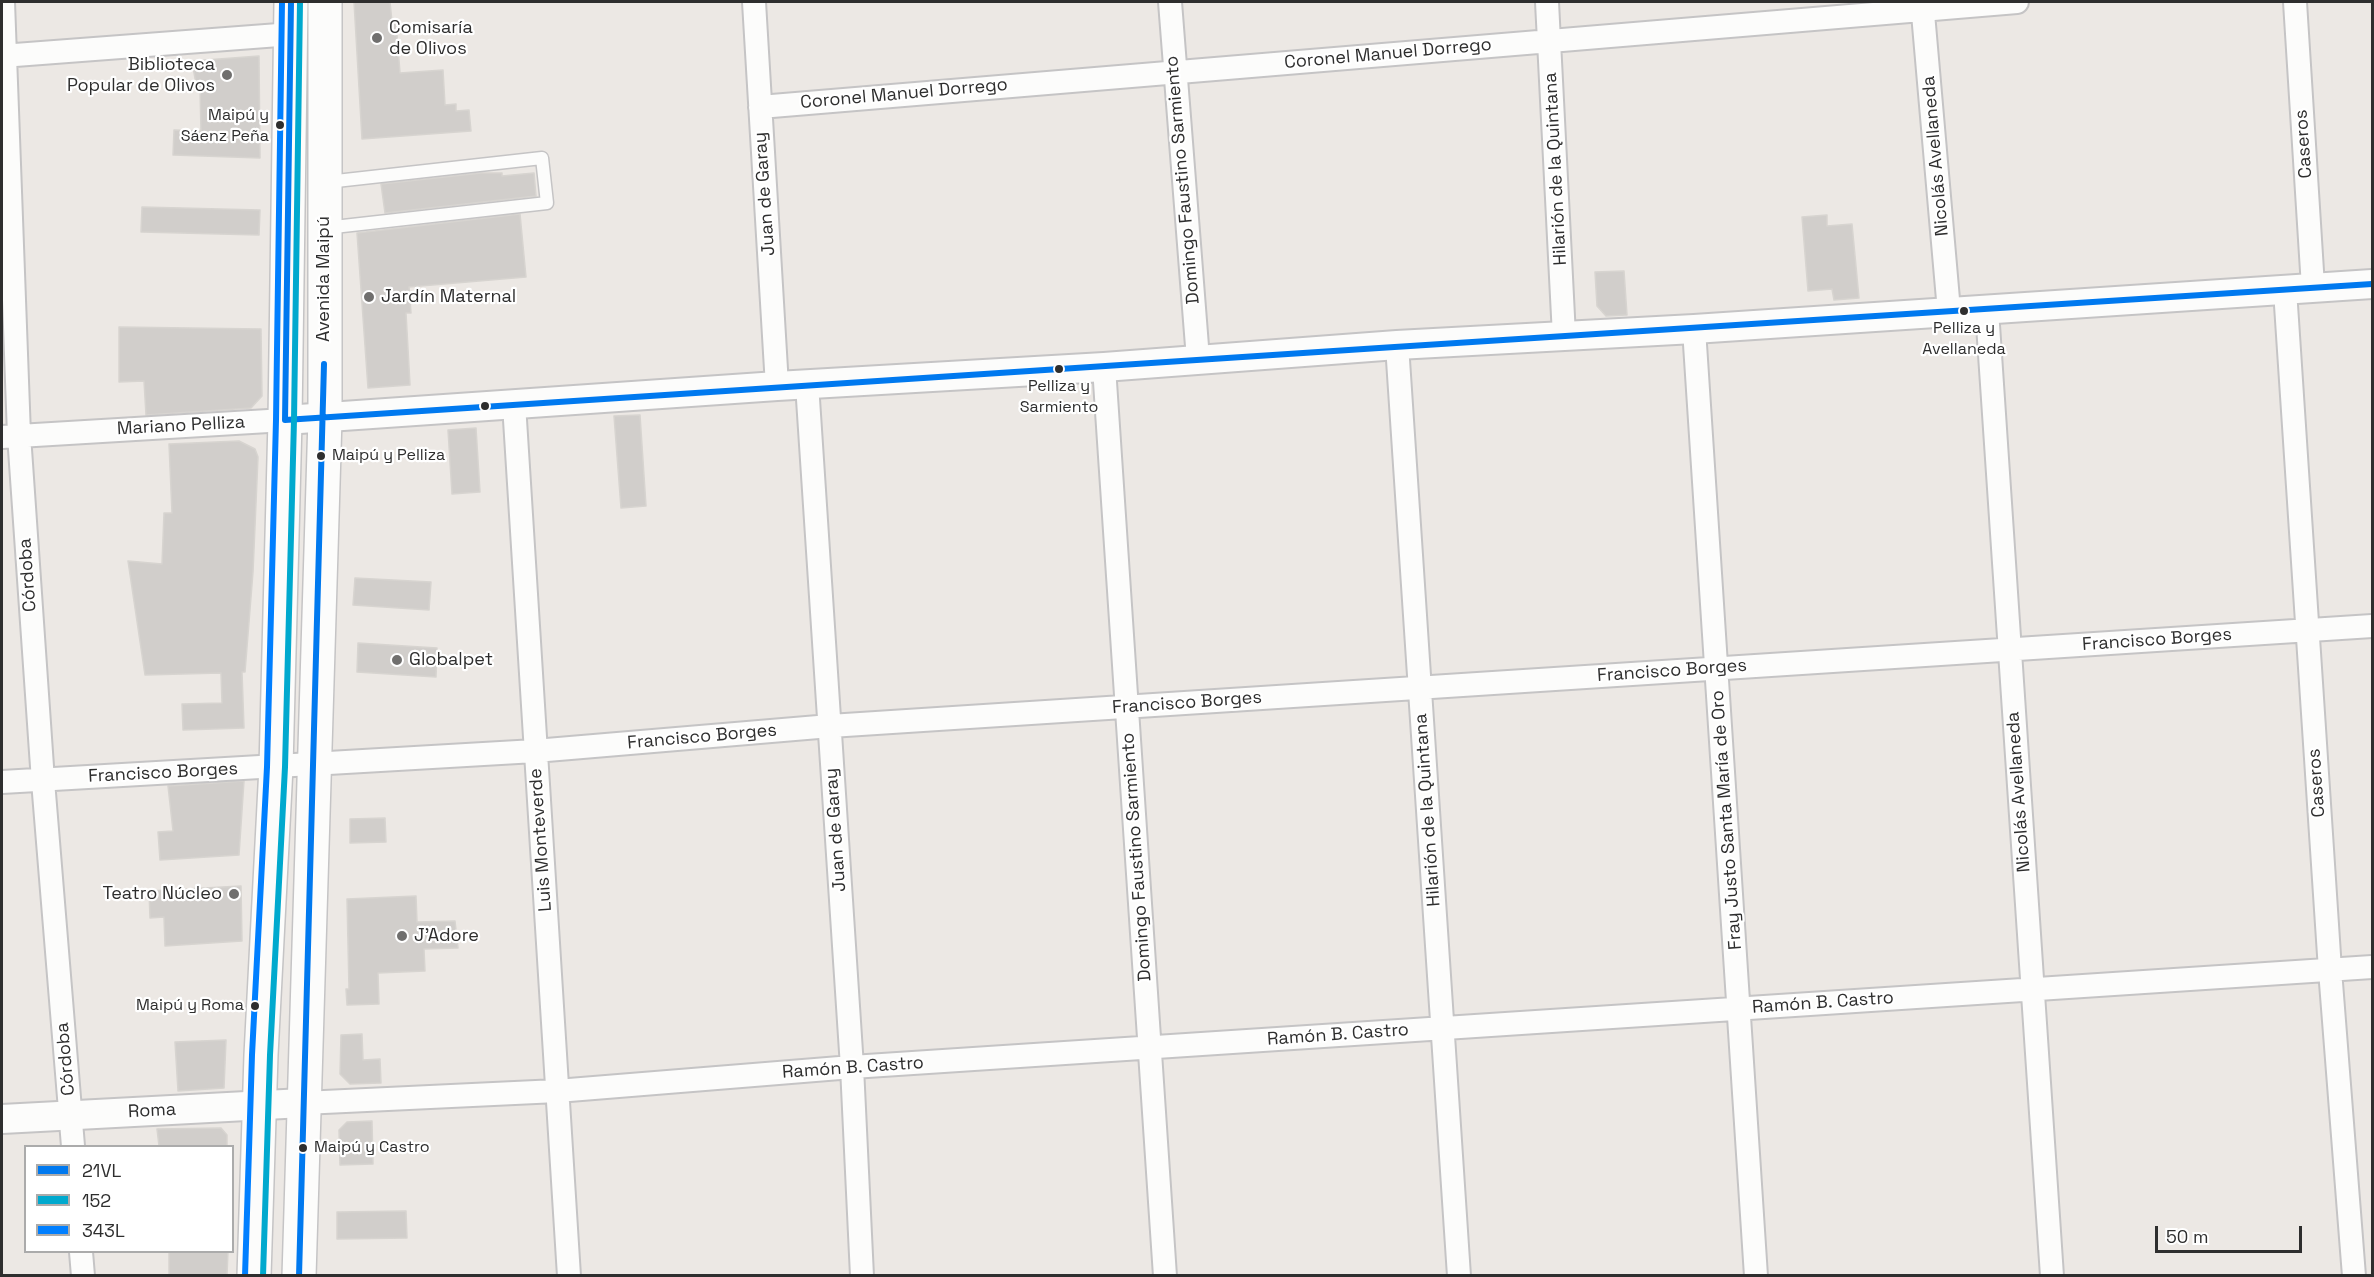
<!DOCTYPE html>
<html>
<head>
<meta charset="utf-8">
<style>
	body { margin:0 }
	#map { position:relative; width:2374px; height:1277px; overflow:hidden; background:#ece8e4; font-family:"Space Grotesk",sans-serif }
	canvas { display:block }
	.frame { position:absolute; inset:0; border:3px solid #2e2e2e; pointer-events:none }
	.legend { position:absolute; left:24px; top:1145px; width:210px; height:108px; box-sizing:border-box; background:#fff; border:2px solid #ababab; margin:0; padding:8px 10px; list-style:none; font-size:18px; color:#2e2e2e }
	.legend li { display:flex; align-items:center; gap:12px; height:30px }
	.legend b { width:30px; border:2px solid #ababab }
	.scale { position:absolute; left:2155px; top:1226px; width:147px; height:27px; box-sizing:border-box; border:3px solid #2e2e2e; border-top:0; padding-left:8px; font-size:18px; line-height:21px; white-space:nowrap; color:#2e2e2e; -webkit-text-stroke:4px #fff; paint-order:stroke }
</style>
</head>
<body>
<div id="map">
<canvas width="2374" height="1277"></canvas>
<div class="frame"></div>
<ul class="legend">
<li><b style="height:8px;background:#0079ef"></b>21VL</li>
<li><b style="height:8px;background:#00a9ce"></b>152</li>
<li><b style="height:8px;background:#007fff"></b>343L</li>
</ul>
<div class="scale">50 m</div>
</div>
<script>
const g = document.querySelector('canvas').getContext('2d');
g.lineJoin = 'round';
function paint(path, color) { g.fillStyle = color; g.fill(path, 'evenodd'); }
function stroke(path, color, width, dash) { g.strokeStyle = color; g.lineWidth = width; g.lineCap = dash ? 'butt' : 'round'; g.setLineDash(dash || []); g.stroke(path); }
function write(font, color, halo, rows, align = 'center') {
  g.font = font + ' "Space Grotesk",sans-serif'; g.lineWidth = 4.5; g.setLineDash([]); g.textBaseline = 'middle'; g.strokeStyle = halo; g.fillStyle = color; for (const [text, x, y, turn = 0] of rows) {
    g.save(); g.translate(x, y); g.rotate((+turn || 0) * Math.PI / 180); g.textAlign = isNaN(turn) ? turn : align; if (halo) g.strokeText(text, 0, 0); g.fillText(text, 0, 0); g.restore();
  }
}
const building = new Path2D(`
	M354,2H390L392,22H396L400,73L443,70L445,105L456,104V111L469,110L471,131L362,139Z
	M259,56L260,158L173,155L174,130L201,131L200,89L197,90L192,61Z
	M481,173H502V176L534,173L536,196L385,213L381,184Z
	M142,207L260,210L259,235L141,232Z
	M520,214L526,277L409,287L411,313H406L410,385L368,388L357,233Z
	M1827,215V226L1852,224L1859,298L1834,300L1832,289L1808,291L1802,217Z
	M1624,271L1627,315L1606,316L1597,306L1595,272Z
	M119,327L261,329L262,396L251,408L146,415L144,381L119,382Z
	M640,415L646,506L621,508L614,416Z
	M476,428L480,492L452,494L448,430Z
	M239,441L255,449L258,457L253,572L245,672H242L244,728L183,730L182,704L222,703L221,673L145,675L128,561L162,564L164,513H172L169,444Z
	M355,578L431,582L429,610L353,605Z
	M358,643L437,648L436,677L357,672Z
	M244,781L239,855L160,860L158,832L173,831L168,786Z
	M385,818L386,842L350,843V819Z
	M241,886L242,941L165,946L164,917L150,918L149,891Z
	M416,896L417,922L455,921L458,948L424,949L425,971L378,973L379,1004L347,1005L346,989H349L347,899Z
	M362,1034L363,1060L380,1059L381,1083L350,1084L340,1074L341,1035Z
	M226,1040L224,1088L178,1091L175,1042Z
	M372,1121L373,1164L340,1165L339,1130L347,1122Z
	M221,1128L227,1135V1146H159L157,1129Z
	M406,1211L407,1238L337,1239V1212Z
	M169,1251H228L227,1275H169Z`);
paint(building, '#d1cecb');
stroke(building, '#d7d4d0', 1.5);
const service = new Path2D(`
	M325,228L547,203L542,158L327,182`);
const minor = new Path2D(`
	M3,2L19,435L43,781L73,1146
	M754,2L777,386
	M1170,2L1198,359
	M1547,2L1564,336
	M1922,2L1949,311
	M2295,2L2313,287
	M2,56L292,34
	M760,107L2017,2
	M2285,290L2330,970L2354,1276
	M1987,310L2052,1276
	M1694,329L1756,1276
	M1397,345L1459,1276
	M1104,367L1165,1276
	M807,384L852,1067L862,1276
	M514,404L569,1276
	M2,437L285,420
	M2,782L535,751L830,726L2372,626
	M303,1103L557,1091L852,1067L2372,967
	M81,1252L83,1276`);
const tertiary = new Path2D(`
	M285,420L777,386L1104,367L1397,345L1694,329L2372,284
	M2,1119L303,1103`);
const secondary = new Path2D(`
	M254,1276L261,1055L276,767L285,420L291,2
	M299,1276L325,418V2`);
stroke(service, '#c5c4c5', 15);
stroke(minor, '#c5c4c5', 26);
stroke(tertiary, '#c5c4c5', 32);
stroke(secondary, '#c5c4c5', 36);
stroke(service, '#fcfcfb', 12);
stroke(minor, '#fcfcfb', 22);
stroke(tertiary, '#fcfcfb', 28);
stroke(secondary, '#fcfcfb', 33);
stroke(new Path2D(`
	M291,2L285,420C981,372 1676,330 2372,284
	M299,1276L324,364`), '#0079ef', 6);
stroke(new Path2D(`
	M263,1276L270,1055L285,767L294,420L300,2`), '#00a9ce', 6);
stroke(new Path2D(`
	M245,1276L252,1055L267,767L276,420L282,2`), '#007fff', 6);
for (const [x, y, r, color] of [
	[377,38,6,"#706f6e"],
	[227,75,6,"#706f6e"],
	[280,125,5,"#2e2e2e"],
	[369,297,6,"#706f6e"],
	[1964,311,5,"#2e2e2e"],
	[1059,369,5,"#2e2e2e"],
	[485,406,5,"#2e2e2e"],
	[321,456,5,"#2e2e2e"],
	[397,660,6,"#706f6e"],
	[234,894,6,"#706f6e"],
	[402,936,6,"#706f6e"],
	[255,1006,5,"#2e2e2e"],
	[303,1148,5,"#2e2e2e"]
]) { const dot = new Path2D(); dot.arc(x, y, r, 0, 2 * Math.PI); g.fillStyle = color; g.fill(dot); stroke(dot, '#fff', 2); }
write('16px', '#2e2e2e', '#fff', [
	["Maipú y",269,116],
	["Sáenz Peña",269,137],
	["Pelliza y",1964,329,"center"],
	["Avellaneda",1964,350,"center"],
	["Pelliza y",1059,387,"center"],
	["Sarmiento",1059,408,"center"],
	["Maipú y Pelliza",332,456,"left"],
	["Maipú y Roma",244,1006],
	["Maipú y Castro",314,1148,"left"]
], 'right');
write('18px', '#2e2e2e', '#fff', [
	["Comisaría",389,28],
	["de Olivos",389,49],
	["Biblioteca",215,65,"right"],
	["Popular de Olivos",215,86,"right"],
	["Jardín Maternal",381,297],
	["Globalpet",409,660],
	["Teatro Núcleo",222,894,"right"],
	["J'Adore",414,936]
], 'left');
write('18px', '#2e2e2e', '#fff', [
	["Coronel Manuel Dorrego",1388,54,-5],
	["Coronel Manuel Dorrego",904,94,-5],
	["Caseros",2304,144,-94],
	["Nicolás Avellaneda",1936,156,-95],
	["Hilarión de la Quintana",1556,169,-93],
	["Domingo Faustino Sarmiento",1183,180,-95],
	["Juan de Garay",765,194,-94],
	["Avenida Maipú",324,279,-90],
	["Mariano Pelliza",181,426,-3],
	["Córdoba",28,575,-94],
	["Francisco Borges",2157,640,-4],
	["Francisco Borges",1672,671,-4],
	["Francisco Borges",1187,703,-4],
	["Francisco Borges",702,737,-5],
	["Francisco Borges",163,773,-3],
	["Caseros",2317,783,-94],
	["Nicolás Avellaneda",2019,792,-94],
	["Hilarión de la Quintana",1428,810,-94],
	["Fray Justo Santa María de Oro",1727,820,-94],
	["Juan de Garay",836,830,-94],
	["Luis Monteverde",541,840,-94],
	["Domingo Faustino Sarmiento",1137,857,-94],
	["Ramón B. Castro",1823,1003,-4],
	["Ramón B. Castro",1338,1035,-4],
	["Córdoba",66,1059,-95],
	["Ramón B. Castro",853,1068,-4],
	["Roma",152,1111,-3]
]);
</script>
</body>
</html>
